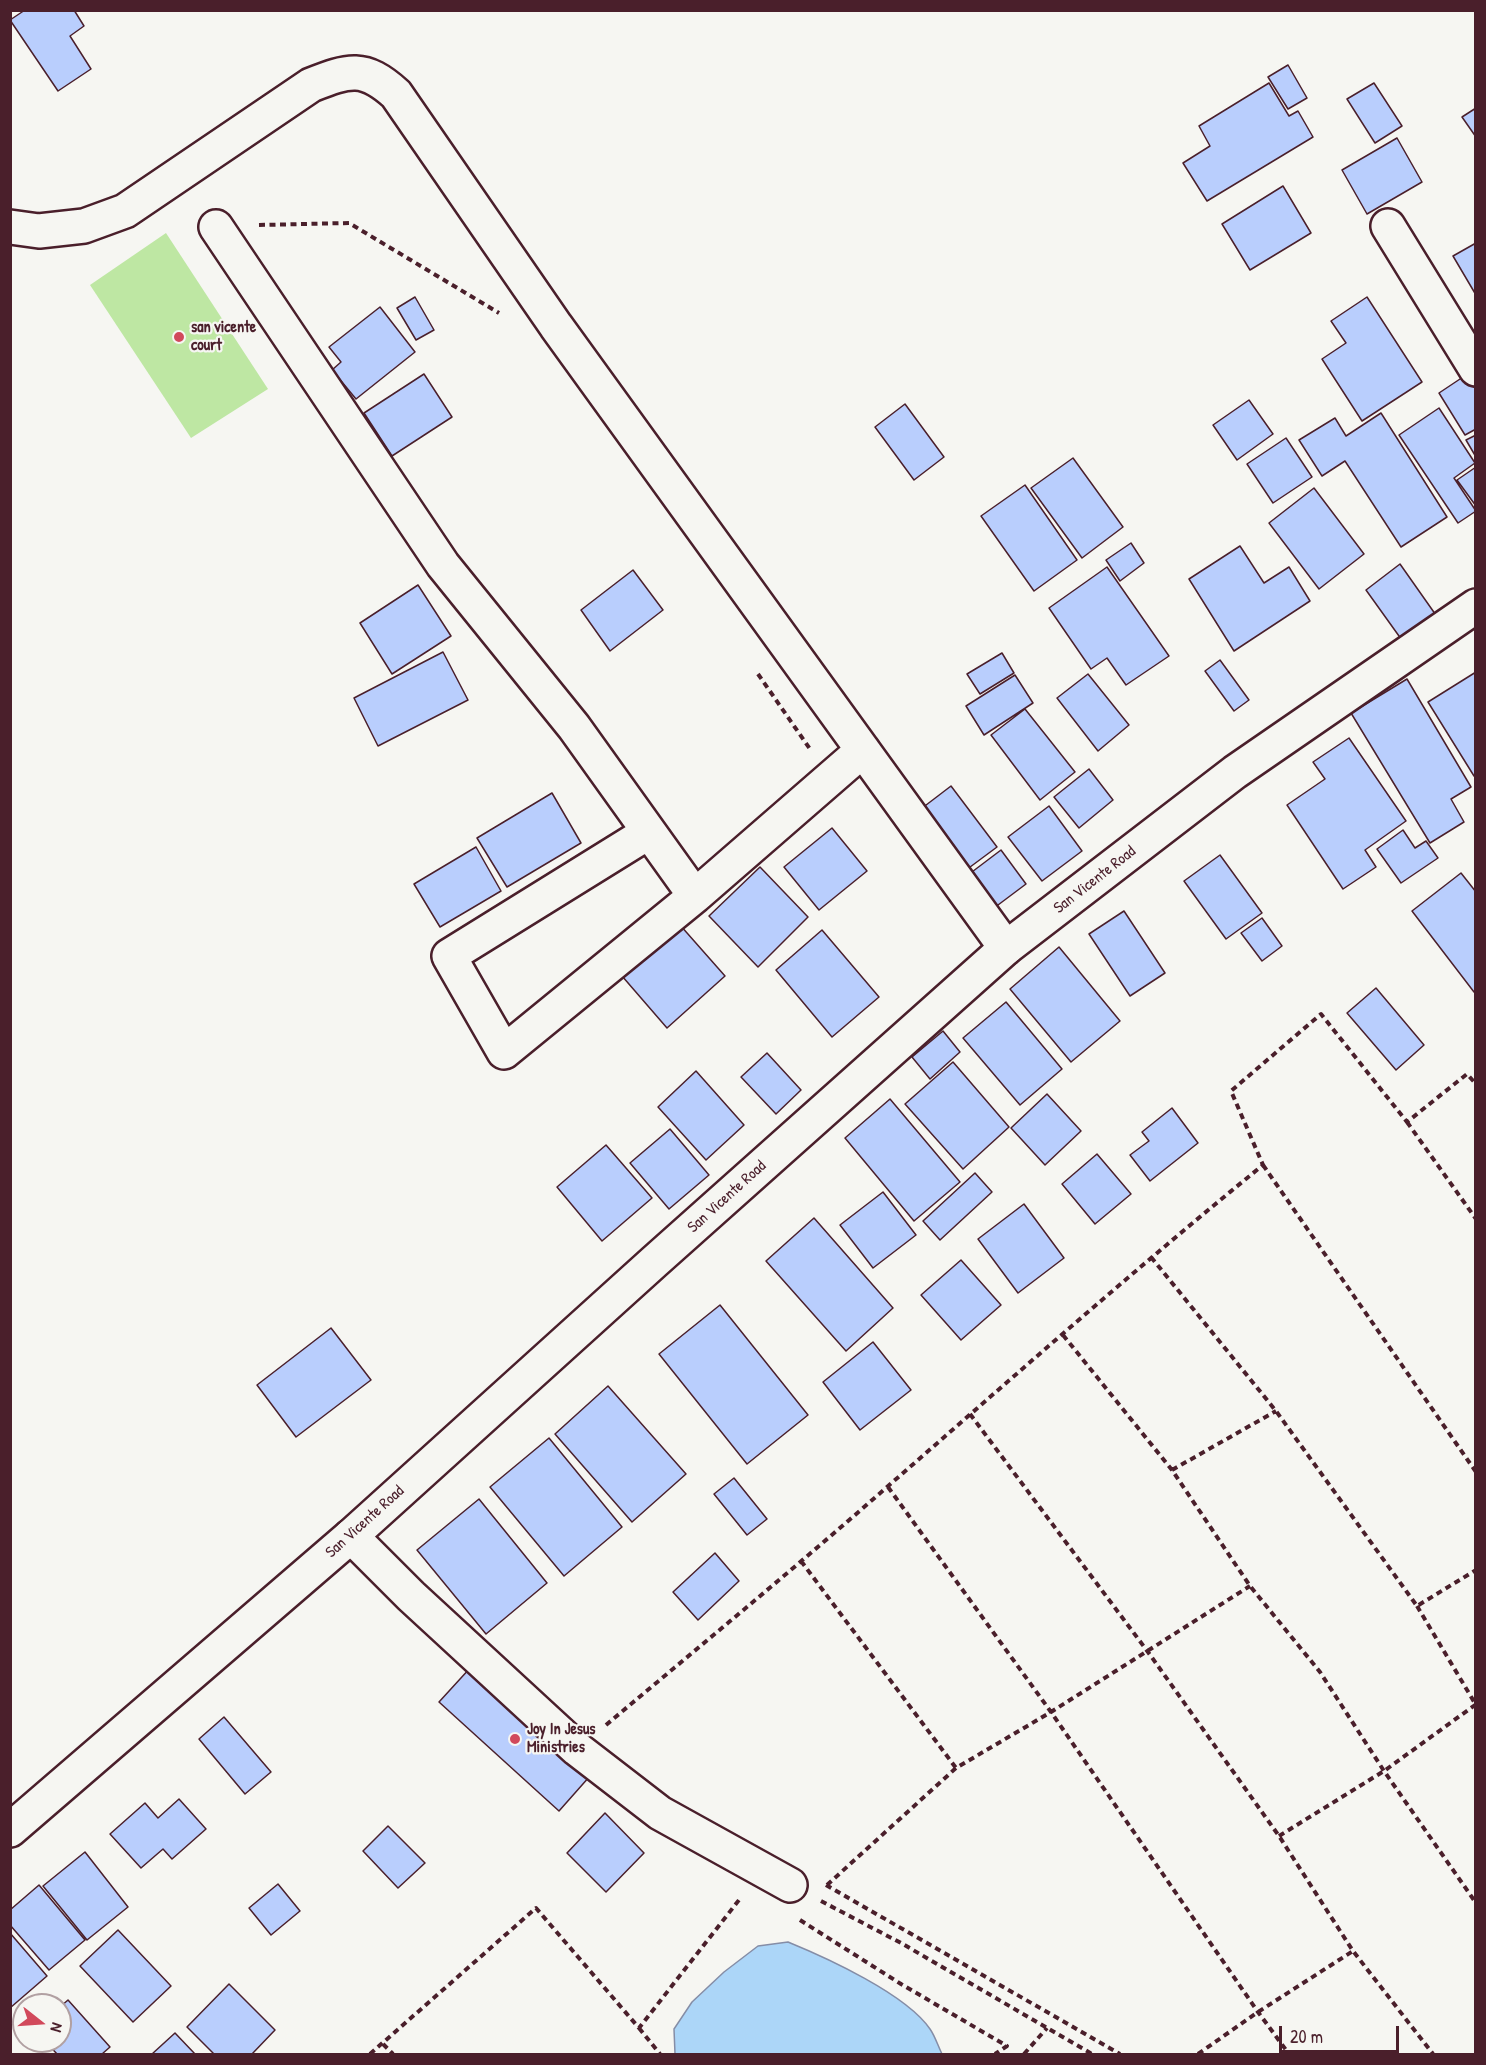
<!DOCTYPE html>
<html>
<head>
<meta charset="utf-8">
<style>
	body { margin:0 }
	#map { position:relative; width:1486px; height:2065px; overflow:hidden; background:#f6f6f2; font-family:"Patrick Hand",sans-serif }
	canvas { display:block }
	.frame { position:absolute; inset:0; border:12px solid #4a1f2b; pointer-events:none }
	.north { position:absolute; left:12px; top:1993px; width:60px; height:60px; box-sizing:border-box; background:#f6f6f2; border:2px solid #b1a0a2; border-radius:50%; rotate:107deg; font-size:16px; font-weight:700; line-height:24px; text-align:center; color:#4a1f2b }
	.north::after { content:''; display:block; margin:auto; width:21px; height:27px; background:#d1495b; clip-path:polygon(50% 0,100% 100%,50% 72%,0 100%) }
	.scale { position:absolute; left:1279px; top:2026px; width:120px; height:27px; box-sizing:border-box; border:3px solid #4a1f2b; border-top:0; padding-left:8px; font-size:18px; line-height:21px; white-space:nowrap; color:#4a1f2b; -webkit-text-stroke:4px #f6f6f2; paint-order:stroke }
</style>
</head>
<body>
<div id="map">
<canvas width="1486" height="2065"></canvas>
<div class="frame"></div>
<div class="north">N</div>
<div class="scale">20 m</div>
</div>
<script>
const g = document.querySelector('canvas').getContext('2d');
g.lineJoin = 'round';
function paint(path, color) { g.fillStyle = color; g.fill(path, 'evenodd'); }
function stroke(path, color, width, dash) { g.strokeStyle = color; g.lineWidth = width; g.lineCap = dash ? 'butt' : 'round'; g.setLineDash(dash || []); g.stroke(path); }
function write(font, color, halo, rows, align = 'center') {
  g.font = font + ' "Patrick Hand",sans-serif'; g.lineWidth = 4.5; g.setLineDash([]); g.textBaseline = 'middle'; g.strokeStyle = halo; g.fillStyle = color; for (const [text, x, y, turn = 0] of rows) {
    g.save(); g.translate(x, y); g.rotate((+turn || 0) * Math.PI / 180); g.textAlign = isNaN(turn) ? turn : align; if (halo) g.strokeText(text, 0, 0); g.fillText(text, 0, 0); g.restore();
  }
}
paint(new Path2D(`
	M166,233L268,389L191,438L90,285Z`), '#bee7a3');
const water = new Path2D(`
	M788,1942C827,1958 906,1994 930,2029C935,2036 938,2046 942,2054H675L674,2029L692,2002L724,1972L758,1946Z`);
paint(water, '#acd6f8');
stroke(water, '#858da6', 1.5);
const building = new Path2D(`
	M25,10H74L84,26L70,36L91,69L58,91L10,20Z
	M1288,65L1307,98L1288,109L1268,77Z
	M1269,83L1289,116L1298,111L1313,137L1207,201L1183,163L1210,146L1199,126Z
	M1374,83L1402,126L1375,143L1347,99Z
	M1476,108V137L1462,117Z
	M1397,138L1422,182L1367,214L1342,170Z
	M1283,186L1311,233L1250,270L1222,224Z
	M1476,243V295L1453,256Z
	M415,297L434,330L416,340L397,308Z
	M1367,297L1422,382L1362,421L1322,359L1346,343L1331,321Z
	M380,307L415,352L356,399L332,370L341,362L329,347Z
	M1472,371L1476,376V429L1465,435L1439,393Z
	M424,374L452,417L392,456L364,413Z
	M1249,400L1273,434L1237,460L1213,425Z
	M905,404L944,457L914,480L875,427Z
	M1439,408L1475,463L1454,478L1476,511L1458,523L1399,435Z
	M1381,413L1447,517L1401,547L1345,461L1322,476L1299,440L1335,418L1346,436Z
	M1476,435V457L1466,440Z
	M1286,438L1312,477L1273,503L1247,464Z
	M1073,458L1123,527L1082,558L1031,488Z
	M1476,467V506L1457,480Z
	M1025,485L1077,560L1034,591L981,516Z
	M1314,488L1364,554L1319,589L1269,523Z
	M1131,543L1144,563L1120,581L1106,560Z
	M1240,546L1264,583L1289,567L1310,601L1234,651L1189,579Z
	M1400,564L1438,618L1404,643L1366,590Z
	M1107,567L1169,656L1126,685L1107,658L1091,669L1049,608Z
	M633,570L663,610L610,651L581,610Z
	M418,585L451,636L392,674L360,623Z
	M443,652L468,700L378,746L354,698Z
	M1002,653L1014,673L980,694L967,674Z
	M1220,660L1249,700L1234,711L1205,671Z
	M1476,672V775L1474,776L1428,702Z
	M1088,674L1129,725L1098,751L1057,698Z
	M1015,675L1033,703L984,735L966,706Z
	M1407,679L1471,787L1451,799L1464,822L1430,843L1351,713Z
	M1025,709L1075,772L1040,800L991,735Z
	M1349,738L1406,821L1365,850L1376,867L1343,889L1287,805L1325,779L1313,762Z
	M1089,769L1113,800L1079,828L1054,797Z
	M951,786L997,847L958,876L913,815Z
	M552,793L581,843L507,887L477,838Z
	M1049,806L1082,851L1042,881L1008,837Z
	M832,828L867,871L819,910L784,867Z
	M1403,830L1415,848L1426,841L1438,858L1401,883L1377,849Z
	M476,847L501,891L440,927L414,884Z
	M1001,850L1026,884L986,914L960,881Z
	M1220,855L1262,913L1226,939L1184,881Z
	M760,867L808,917L758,967L709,916Z
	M1461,873L1476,892V991L1474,992L1412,911Z
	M1124,911L1165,973L1130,996L1089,934Z
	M1262,918L1282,946L1262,961L1241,933Z
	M680,925L725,976L667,1028L622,976Z
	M822,930L879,997L832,1037L776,970Z
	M1059,947L1120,1021L1071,1062L1010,989Z
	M1376,988L1424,1045L1396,1070L1347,1013Z
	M1006,1002L1062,1069L1020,1105L963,1038Z
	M943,1031L960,1052L930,1079L912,1057Z
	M767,1053L801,1090L776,1114L741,1077Z
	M953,1062L1009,1127L963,1169L905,1104Z
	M696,1071L744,1125L706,1160L658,1107Z
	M1047,1094L1081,1131L1045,1165L1011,1128Z
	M890,1099L960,1182L914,1221L845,1138Z
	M1172,1108L1198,1143L1150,1181L1130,1155L1149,1141L1142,1132Z
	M670,1129L709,1175L669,1209L630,1163Z
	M606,1145L652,1198L602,1241L557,1187Z
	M1097,1154L1131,1194L1095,1224L1062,1184Z
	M975,1173L992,1192L940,1240L923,1221Z
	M883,1192L916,1235L873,1268L840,1225Z
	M1024,1204L1064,1258L1018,1293L978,1239Z
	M814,1218L893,1308L846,1351L766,1261Z
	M961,1260L1001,1305L961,1340L921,1295Z
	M720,1305L808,1415L747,1464L659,1354Z
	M331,1328L371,1380L296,1437L257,1385Z
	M873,1342L911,1390L860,1430L823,1382Z
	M608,1386L686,1474L632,1522L555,1434Z
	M549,1438L622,1527L564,1576L490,1487Z
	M734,1478L767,1519L747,1535L714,1494Z
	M479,1499L547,1583L486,1634L417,1550Z
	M715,1553L739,1581L698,1620L673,1592Z
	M471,1667L590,1776L559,1811L439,1702Z
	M224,1717L271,1772L245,1794L199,1739Z
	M179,1799L206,1829L172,1859L163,1849L141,1868L110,1834L145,1803L158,1818Z
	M605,1813L644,1853L606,1892L567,1853Z
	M388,1826L425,1863L398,1888L363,1851Z
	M85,1852L128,1907L87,1940L43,1886Z
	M278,1884L300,1911L271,1935L249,1908Z
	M39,1885L85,1940L49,1970L10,1925V1910Z
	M118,1930L171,1986L133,2022L80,1966Z
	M10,1933L47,1976L10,2008Z
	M229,1984L275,2030L252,2054H214L187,2027Z
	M68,2000L110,2047L102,2054H57L45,2041H60V2007Z
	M175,2033L195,2054H152Z`);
paint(building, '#b9cefd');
stroke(building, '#4a1f2b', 1.5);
const street = new Path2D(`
	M1388,226L1476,369
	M10,227L39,231L84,226L125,211L311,85C349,70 364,65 396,94L556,326L1006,948
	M216,227L443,565L574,727L695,896
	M649,832L449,956L504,1052L695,896L863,750
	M351,1536L411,1596L577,1749L660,1813L790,1885`);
const secondary = new Path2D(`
	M10,1830L351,1536L654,1262L1006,948L1235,772L1476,606`);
stroke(street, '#4a1f2b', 38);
stroke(secondary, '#4a1f2b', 38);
stroke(new Path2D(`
	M259,225L349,223L499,313
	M758,674L810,749
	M1407,1122L1476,1219
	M1263,1165L1476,1472
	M1151,1257L1276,1411L1417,1606L1476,1570
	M1063,1335L1172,1470L1250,1586L1320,1672L1384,1771L1476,1903
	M970,1414L1148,1652L1279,1836L1353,1951L1433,2054
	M1172,1470L1276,1411
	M888,1487L1051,1712L1258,2012L1289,2054
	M801,1561L956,1768
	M1417,1606L1476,1705
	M606,1725C700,1646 795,1568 887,1487C1011,1379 1135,1269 1263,1165L1231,1091L1321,1014L1407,1122L1467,1074L1476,1084
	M1279,1836L1384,1771L1475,1705
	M826,1885L1120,2054
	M827,1885L956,1768L1051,1712L1250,1586
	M821,1901L901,1943L1092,2054
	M800,1920L901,1984L1007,2046L995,2054
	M639,2028L660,2054
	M383,2044L393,2054
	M370,2054L536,1908L639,2028L739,1900
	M1024,2054L1047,2028
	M1198,2054L1258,2012L1353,1951`), '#4a1f2b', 4, [6, 4.5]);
stroke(street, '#f6f6f2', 33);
stroke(secondary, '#f6f6f2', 33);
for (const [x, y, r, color] of [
	[179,337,6,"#d1495b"],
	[515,1739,6,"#d1495b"]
]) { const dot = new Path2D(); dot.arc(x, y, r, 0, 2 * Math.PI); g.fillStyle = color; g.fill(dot); stroke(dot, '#f6f6f2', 2); }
write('bold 16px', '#4a1f2b', '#f6f6f2', [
	["san vicente",191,328],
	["court",191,346],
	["Joy In Jesus",527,1730],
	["Ministries",527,1748]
], 'left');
write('16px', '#4a1f2b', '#f6f6f2', [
	["San Vicente Road",1095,880,-38],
	["San Vicente Road",727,1197,-42],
	["San Vicente Road",365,1522,-42]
]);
</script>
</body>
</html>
